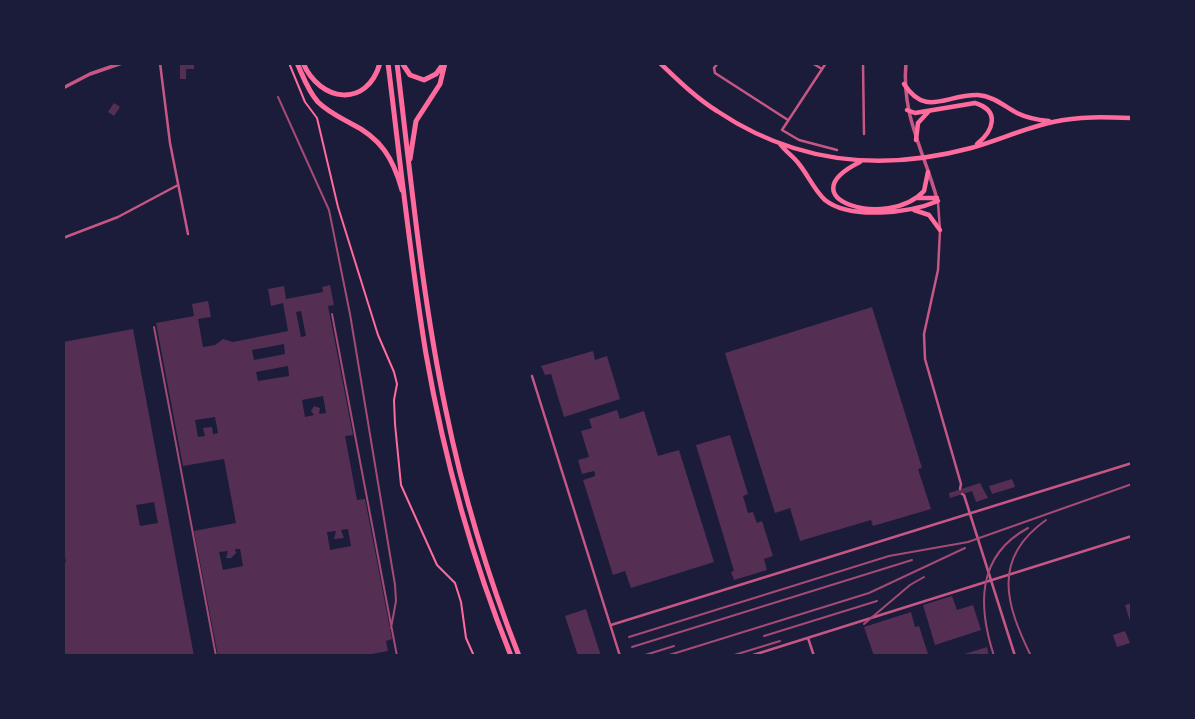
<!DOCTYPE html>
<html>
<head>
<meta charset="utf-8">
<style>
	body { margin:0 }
	#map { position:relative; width:1195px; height:719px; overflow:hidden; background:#1b1b3a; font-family:"Nunito Sans",sans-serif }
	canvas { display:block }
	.frame { position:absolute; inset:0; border:65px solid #1b1b3a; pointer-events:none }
</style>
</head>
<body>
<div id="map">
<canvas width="1195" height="719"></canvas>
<div class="frame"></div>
</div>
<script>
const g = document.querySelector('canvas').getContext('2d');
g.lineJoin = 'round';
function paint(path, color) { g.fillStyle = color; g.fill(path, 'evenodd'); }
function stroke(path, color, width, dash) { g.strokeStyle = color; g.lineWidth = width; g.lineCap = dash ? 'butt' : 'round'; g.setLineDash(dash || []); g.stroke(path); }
paint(new Path2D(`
	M180,63H194V69H186V79H180Z
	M114,103L120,107L114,116L108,112Z
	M330,285L334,305L328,306L353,435L345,436L357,500L365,499L392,639L386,641L388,651L361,656H218L194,531L236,523L224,459L183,466L156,323L194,316L192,304L208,301L211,317L198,319L203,347L215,345L223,339L233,342L288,331L283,303L271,306L268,289L284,286L286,299L323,292L322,287ZM301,311L306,336L301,337L296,312ZM284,344L285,354L254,360L252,350ZM288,366L289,376L258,381L256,372ZM323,396L326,413L319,414L320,408L314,406L311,411L314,415L305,417L302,400ZM215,417L218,433L213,434L212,427L203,428L205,436L198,437L195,420ZM348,529L351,546L330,550L327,532L336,531L334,539L344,538L341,530ZM235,549H240L243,566L223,570L219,552L228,551L226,558H231L236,553Z
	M872,307L922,468L918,469L931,509L873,526L871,520L800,541L790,508L775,513L725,353Z
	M133,329L194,656H63V562H66L63,547V342ZM154,502L158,523L140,526L136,505Z
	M593,351L595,360L607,356L620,399L564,417L551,374L545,375L541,366Z
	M617,410L620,419L644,411L658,456L679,450L714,562L631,588L625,571L613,575L583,480L595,476V473L594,471L582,474L578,460L589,457L581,431L592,428L589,419Z
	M730,435L748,494L743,496L748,513L753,512L757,523L762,521L773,556L764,559L767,570L734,580L731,572L734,571L696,445Z
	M1012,479L1015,487L992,494L989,486Z
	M980,483L988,498L976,502L972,491L950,498L949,493Z
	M952,596L957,610L973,605L981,630L935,645L923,605Z
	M1132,603V624H1131L1125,605Z
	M586,609L601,656H578L565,616Z
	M911,612L915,627L919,626L928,654L874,656L864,627Z
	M1125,631L1130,643L1117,647L1113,635Z
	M987,647L989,656H961V655Z`), '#542f53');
stroke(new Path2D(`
	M289,63L305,102L317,118L338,207L378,335L394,372L397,384L394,400L395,424L401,485L437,565L455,583L461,602L466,638L474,656`), '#ff6b9d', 2);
stroke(new Path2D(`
	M160,63L170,143L188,234
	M718,63L714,68L715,73L788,120
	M812,63L822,69
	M826,63L782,130L799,140L837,150
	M863,63L864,134
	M938,203L940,230L938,270L924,334L925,359L961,484L960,489
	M63,238L118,217L178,185
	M532,376L620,656
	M962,494L964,495L1015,656
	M611,625L1132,463
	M808,638L814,656
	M750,656L1132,536`), '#c65784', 2.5);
stroke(new Path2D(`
	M906,63C901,115 924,151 937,199
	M63,88L90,74L122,63`), '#c65784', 3.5);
stroke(new Path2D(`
	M660,63C678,80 696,98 717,111C796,164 881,172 971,148C999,140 1025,128 1053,122C1079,116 1105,117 1132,118
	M904,84C926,118 946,94 978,95C993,96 1004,106 1017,113C1027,118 1038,120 1049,121
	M907,110L915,113L975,103C1001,111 993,131 977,144
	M916,140L918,123L929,111
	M780,144C786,152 794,157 799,164C808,175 814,190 825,200C850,220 910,213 938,201
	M860,162C785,199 888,230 924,191L928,172
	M917,198H937
	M914,210L929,215L940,230`), '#ff6b9d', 4.5);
stroke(new Path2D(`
	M297,63C303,76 308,91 318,102C327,111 339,117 350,123C381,138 393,158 402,190
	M303,63C320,102 367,109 380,63
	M388,63C400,160 410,257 426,354C444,457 472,559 511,656
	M397,63C411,179 422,297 446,411C463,494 488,577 519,656
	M402,63L410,75L424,80L436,74L444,63
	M410,159L416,121L440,84L445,63`), '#ff6b9d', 5);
stroke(new Path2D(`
	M278,97L329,210L350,314L395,585L396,601L391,628
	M332,314L397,656
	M154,327L216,656
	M864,624L910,585L924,577
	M764,636L877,601
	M629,637L889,556L968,542L1132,484
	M632,647L912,560
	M642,656L674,646
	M666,656L869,593L965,548
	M731,656L780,641
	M994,656C978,607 976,556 1028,528
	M1031,656C1006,605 991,559 1046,520`), '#a44b75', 2);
</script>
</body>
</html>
